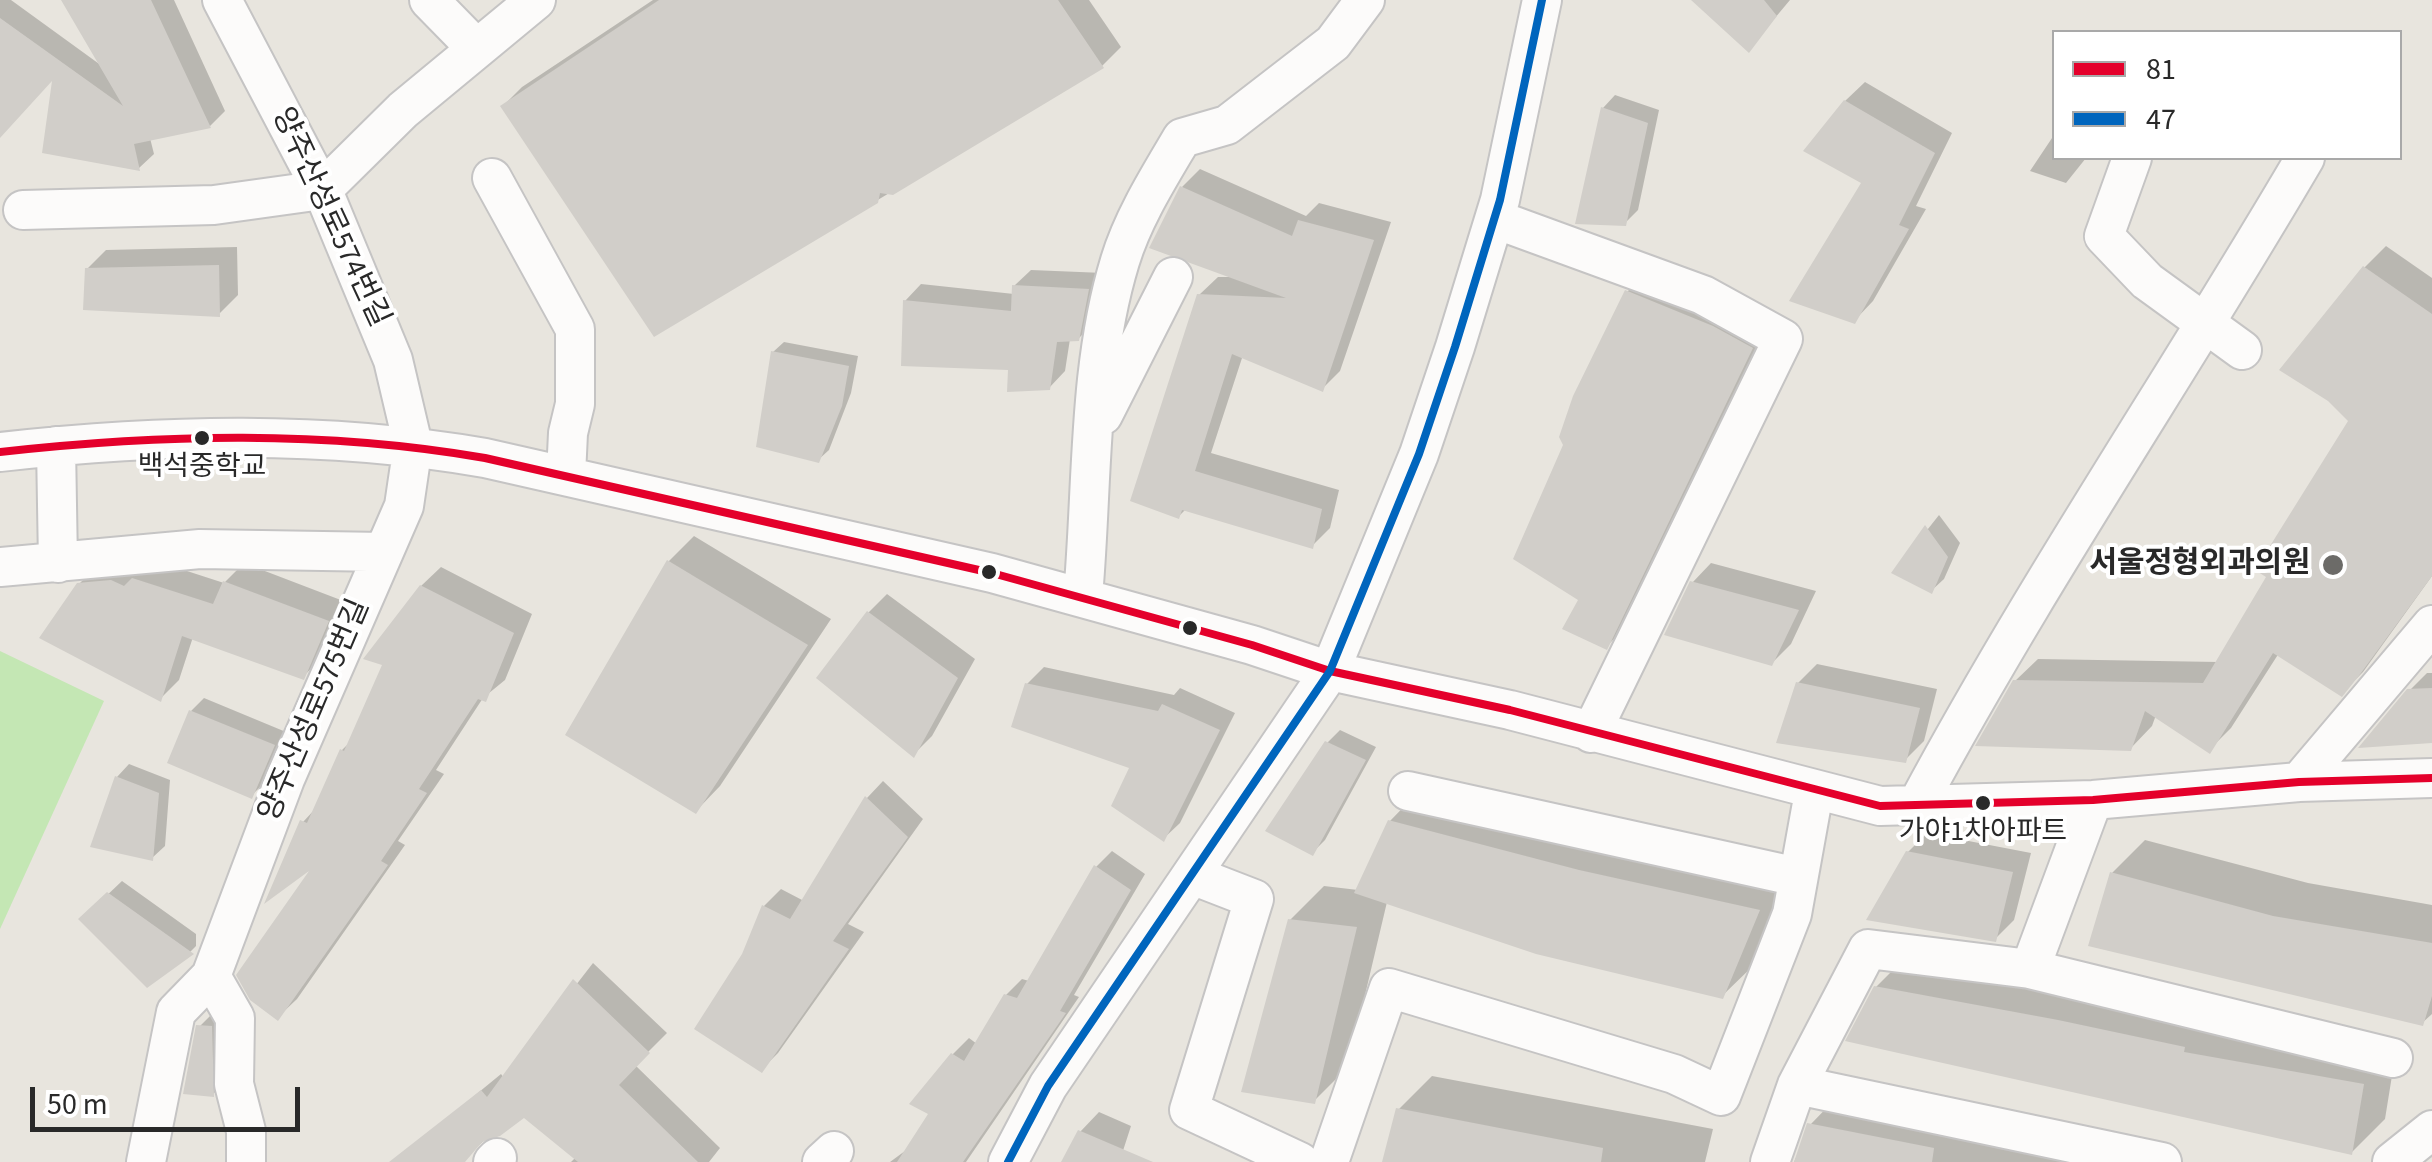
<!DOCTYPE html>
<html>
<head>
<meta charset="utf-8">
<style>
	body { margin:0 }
	#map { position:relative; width:2432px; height:1162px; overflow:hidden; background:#e8e5de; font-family:"Source Sans 3",sans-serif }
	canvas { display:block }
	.legend { position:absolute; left:2052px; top:30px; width:350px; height:130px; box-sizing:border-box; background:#fff; border:2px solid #a9a9a9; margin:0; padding:12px 18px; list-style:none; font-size:30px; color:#292929 }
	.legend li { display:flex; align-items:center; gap:20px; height:50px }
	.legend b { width:50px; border:2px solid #a9a9a9 }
	.scale { position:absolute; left:30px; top:1087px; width:270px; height:45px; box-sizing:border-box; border:5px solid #292929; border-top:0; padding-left:12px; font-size:30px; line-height:35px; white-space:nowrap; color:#292929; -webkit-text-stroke:8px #fff; paint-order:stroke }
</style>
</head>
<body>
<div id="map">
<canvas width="2432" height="1162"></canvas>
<ul class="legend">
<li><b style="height:12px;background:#e4002b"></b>81</li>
<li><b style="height:12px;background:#0065bd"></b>47</li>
</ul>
<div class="scale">50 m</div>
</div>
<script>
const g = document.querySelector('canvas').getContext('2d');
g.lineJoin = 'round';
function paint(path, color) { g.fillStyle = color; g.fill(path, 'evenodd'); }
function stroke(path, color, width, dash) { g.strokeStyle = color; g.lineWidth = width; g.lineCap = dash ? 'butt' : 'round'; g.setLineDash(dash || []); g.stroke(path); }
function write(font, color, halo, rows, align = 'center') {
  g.font = font + ' "Source Sans 3","Noto Sans KR",sans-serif'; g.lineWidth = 8; g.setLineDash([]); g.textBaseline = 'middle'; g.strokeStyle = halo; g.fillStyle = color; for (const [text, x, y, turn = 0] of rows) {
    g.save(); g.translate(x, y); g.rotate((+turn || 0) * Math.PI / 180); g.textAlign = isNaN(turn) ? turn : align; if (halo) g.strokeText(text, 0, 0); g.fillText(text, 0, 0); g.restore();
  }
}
paint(new Path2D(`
	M0,651L104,701L0,929Z`), '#c4e7b4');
paint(new Path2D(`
	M0,0H11L102,66L64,0H174L225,111L210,126L150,138L154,154L139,168L55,75L0,135Z
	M653,0H1089L1121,47L1102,66L876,201L503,106L522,87Z
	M1695,0H1790L1749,49Z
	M1865,82L1952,133L1916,206L1926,209L1873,301L1854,321L1865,182L1845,101Z
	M1615,95L1659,110L1638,210L1625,223L1603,108Z
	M2054,135V158H2086L2066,183L2030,171Z
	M1200,169L1306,216L1319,203L1391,222L1340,371L1322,389L1243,355L1211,453L1339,490L1330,528L1312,546L1186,509L1179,516L1199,295L1218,277H1233L1182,187Z
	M2386,246L2432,278V576L2363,672L2341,694L2279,653L2231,728L2209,750L2156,715L2152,726L2130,749L2015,681L2038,659L2219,662L2269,577L2351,421L2364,268Z
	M237,247L238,295L219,314L87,269L106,250Z
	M1031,270L1104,273L1095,322L1078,339H1070L1065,371L1049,388L905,301L921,284L1014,294V286Z
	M1643,276L1768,332L1622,631L1606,647L1582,599L1627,292Z
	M784,342L858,356L851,393L829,450L818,460L773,352Z
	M1939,515L1960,543L1944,579L1931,591L1894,572Z
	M694,536L831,619L720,786L696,811L569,734L669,561Z
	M153,560L224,583L244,563L346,602L322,657L303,677L193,637L179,680L160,699L79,584L99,564Z
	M1711,563L1816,591L1791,644L1771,664L1692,583Z
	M441,567L532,614L505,680L483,698L436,770L444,774L398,841L405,845L297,999L278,1017L318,862L303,822L316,808L342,750L352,740L421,586Z
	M887,594L975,659L932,736L914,754L868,613Z
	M1817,664L1937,689L1924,741L1905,760L1798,683Z
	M1044,667L1174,695L1180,688L1235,713L1180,823L1163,839L1133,767L1027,684Z
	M2427,673H2432V740L2409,691Z
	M204,698L286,732L264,783L251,796L191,711Z
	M1340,730L1376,747L1325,840L1312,853L1327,743Z
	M129,764L170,780L165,846L152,858L117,777Z
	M883,781L923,819L848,924L864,932L778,1053L761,1070L744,955L764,906L781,889L804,901L867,798Z
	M1423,787L1792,877L1756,963L1722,996L1387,902L1348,1067L1314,1101L1290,920L1324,886L1358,890L1390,821Z
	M1927,833L2031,853L2014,920L1995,939L1908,852Z
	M2145,840L2308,883L2432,905V1014L2422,1023L2112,873Z
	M1112,851L1145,874L1074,995L1079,997L966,1162H890L909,1148L932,1114L953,1054L969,1038L977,1044L1006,995L1022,979L1029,981L1096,867Z
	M122,881L196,934V946L183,959L82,919Z
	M1910,953L2396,1051L2385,1119L2351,1153L1876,987Z
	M593,963L667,1033L635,1065L720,1148L709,1162H571L576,1157L524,1115L488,1137L460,1162H417L406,1152L501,1074L504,1078Z
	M212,1014H224L226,1082L213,1094L199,1027Z
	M1432,1076L1713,1129L1705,1162H1385L1398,1110Z
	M1843,1091L2137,1162H1794L1810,1125Z
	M1099,1112L1131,1126L1120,1160L1123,1162H1064L1080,1132Z`), '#0003');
paint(new Path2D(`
	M61,0H151L211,128L134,144L140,171L42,153L52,81L0,138V18L123,106Z
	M659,0H1058L1104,68L893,195L880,193L878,203L654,337L500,106Z
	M1691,0H1764L1777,16L1749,53Z
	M1844,100L1935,153L1899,225L1909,229L1855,324L1789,301L1861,183L1803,151Z
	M1601,107L1648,123L1626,226L1575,224Z
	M1180,186L1292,236L1298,220L1374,240L1323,392L1232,354L1195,471L1322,509L1313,549L1182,510L1179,519L1130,501L1197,294L1286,298L1149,248Z
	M219,265L220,317L83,310L85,268Z
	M2363,266L2432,314V576L2361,673L2342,697L2273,653L2210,754L2145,711L2131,751L1975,746L2013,680L2203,683L2266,577L2255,570L2348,421L2328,401L2279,370Z
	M1012,285L1089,289L1079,341L1057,342L1050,390L1007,392L1008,370L901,366L903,300L1011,311Z
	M1625,290L1713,326L1753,348L1607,650L1562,629L1578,600L1513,559L1563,445L1559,437L1573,396Z
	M771,351L849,366L842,406L819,463L756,447Z
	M1925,525L1948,557L1932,594L1891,573Z
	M667,560L808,645L696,814L565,735Z
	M132,578L213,604L223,581L329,621L304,680L182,636L161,702L39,638L77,583L111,580L124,586Z
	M1690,581L1799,610L1772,666L1664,635Z
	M420,585L514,633L486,702L478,699L419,789L427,793L381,861L388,865L278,1021L250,1000L236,975L309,871L264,904L300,820L307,823L340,749L344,751L382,665L363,659Z
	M867,611L958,678L914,758L816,678Z
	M1796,682L1920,708L1906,763L1776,743Z
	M1025,683L1158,711L1162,704L1220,730L1164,842L1111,806L1129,768L1011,727Z
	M2432,688V743L2358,748L2407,689Z
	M189,710L275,745L252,799L167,763Z
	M1325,741L1366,760L1313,856L1265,831Z
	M115,776L159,793L153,861L90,847Z
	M865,796L908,837L833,941L849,949L762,1073L694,1029L742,954L762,905L790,919Z
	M1388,820L1579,870L1760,910L1723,999L1536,954L1354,893Z
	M1906,851L2013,872L1996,942L1866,920Z
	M1094,865L1131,890L1060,1011L1066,1013L963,1162H897L928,1114L909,1104L951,1053L964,1061L1004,994L1017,998Z
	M2110,872L2273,916L2432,943V996L2423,1026L2088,946Z
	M107,892L194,954L147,988L78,919Z
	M1288,919L1357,927L1315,1104L1241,1092Z
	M573,979L650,1053L619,1085L698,1162H578L524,1118L500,1136L482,1142L465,1162H389L481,1090L487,1097Z
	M1874,986L2058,1020L2185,1047L2184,1052L2364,1084L2352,1155L1845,1041Z
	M196,1025L212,1026L214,1097L183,1094Z
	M1396,1108L1603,1148L1601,1162H1382Z
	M1807,1123L1934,1148L1932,1162H1794Z
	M1078,1130L1153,1162H1061Z`), '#d1cec9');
const minor = new Path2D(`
	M429,0L477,49
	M2132,158L2104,236L2147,281L2242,350
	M492,178L575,329V404L568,433L566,475
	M23,210L214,205L322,190L403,110L536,0
	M1495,219L1703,295L1783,339L1591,733
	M1103,415L1173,277
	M56,446L58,563
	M0,452C162,434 324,430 485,458L992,573L1252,645L1330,671L1510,710L1880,806L2093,800L2299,782L2432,778
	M0,567L200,549L384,552
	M1083,596C1093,485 1087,369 1120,261C1133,218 1159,177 1182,138L1227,125L1333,43L1365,0
	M2299,782L2432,625
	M1408,791L1798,877
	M1917,805C2036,583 2178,375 2305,158
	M1192,875L1254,899L1189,1110L1300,1162
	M2030,969L2393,1058
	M211,976L235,1018L234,1084L246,1131V1162
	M1797,1085L2162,1162
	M146,1162L176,1012L211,976L285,779L404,506L413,445L393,360L326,198L222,0
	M493,1162L497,1158
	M822,1162L834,1151
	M1008,1162L1048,1086L1330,671L1419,454L1455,347L1500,200L1542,0
	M1329,1162L1389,988L1674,1074L1721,1096L1792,914L1814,792
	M1770,1162L1797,1085L1868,949L2030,969L2093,800
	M2392,1162L2432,1130`);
stroke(minor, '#c5c4c4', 42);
stroke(minor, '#fcfbfa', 38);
stroke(new Path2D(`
	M0,452C162,434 324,430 485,458L992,573L1252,645L1330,671L1510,710L1880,806L2093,800L2299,782L2432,778`), '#e4002b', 8);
stroke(new Path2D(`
	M1008,1162L1048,1086L1330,671L1419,454L1455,347L1500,200L1542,0`), '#0065bd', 8);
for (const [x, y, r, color] of [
	[202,438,9,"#292929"],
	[2333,565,12,"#6c6b68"],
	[989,572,9,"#292929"],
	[1190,628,9,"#292929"],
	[1983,803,9,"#292929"]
]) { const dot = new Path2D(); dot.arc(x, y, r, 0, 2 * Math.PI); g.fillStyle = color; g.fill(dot); stroke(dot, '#fff', 4); }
write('28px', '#292929', '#fff', [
	["백석중학교",202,469],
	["가야1차아파트",1983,834]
]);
write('30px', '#292929', '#fff', [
	["양주산성로574번길",329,218,65],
	["양주산성로575번길",316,711,-67]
]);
write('bold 30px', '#292929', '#fff', [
	["서울정형외과의원",2310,565]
], 'right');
</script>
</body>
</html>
